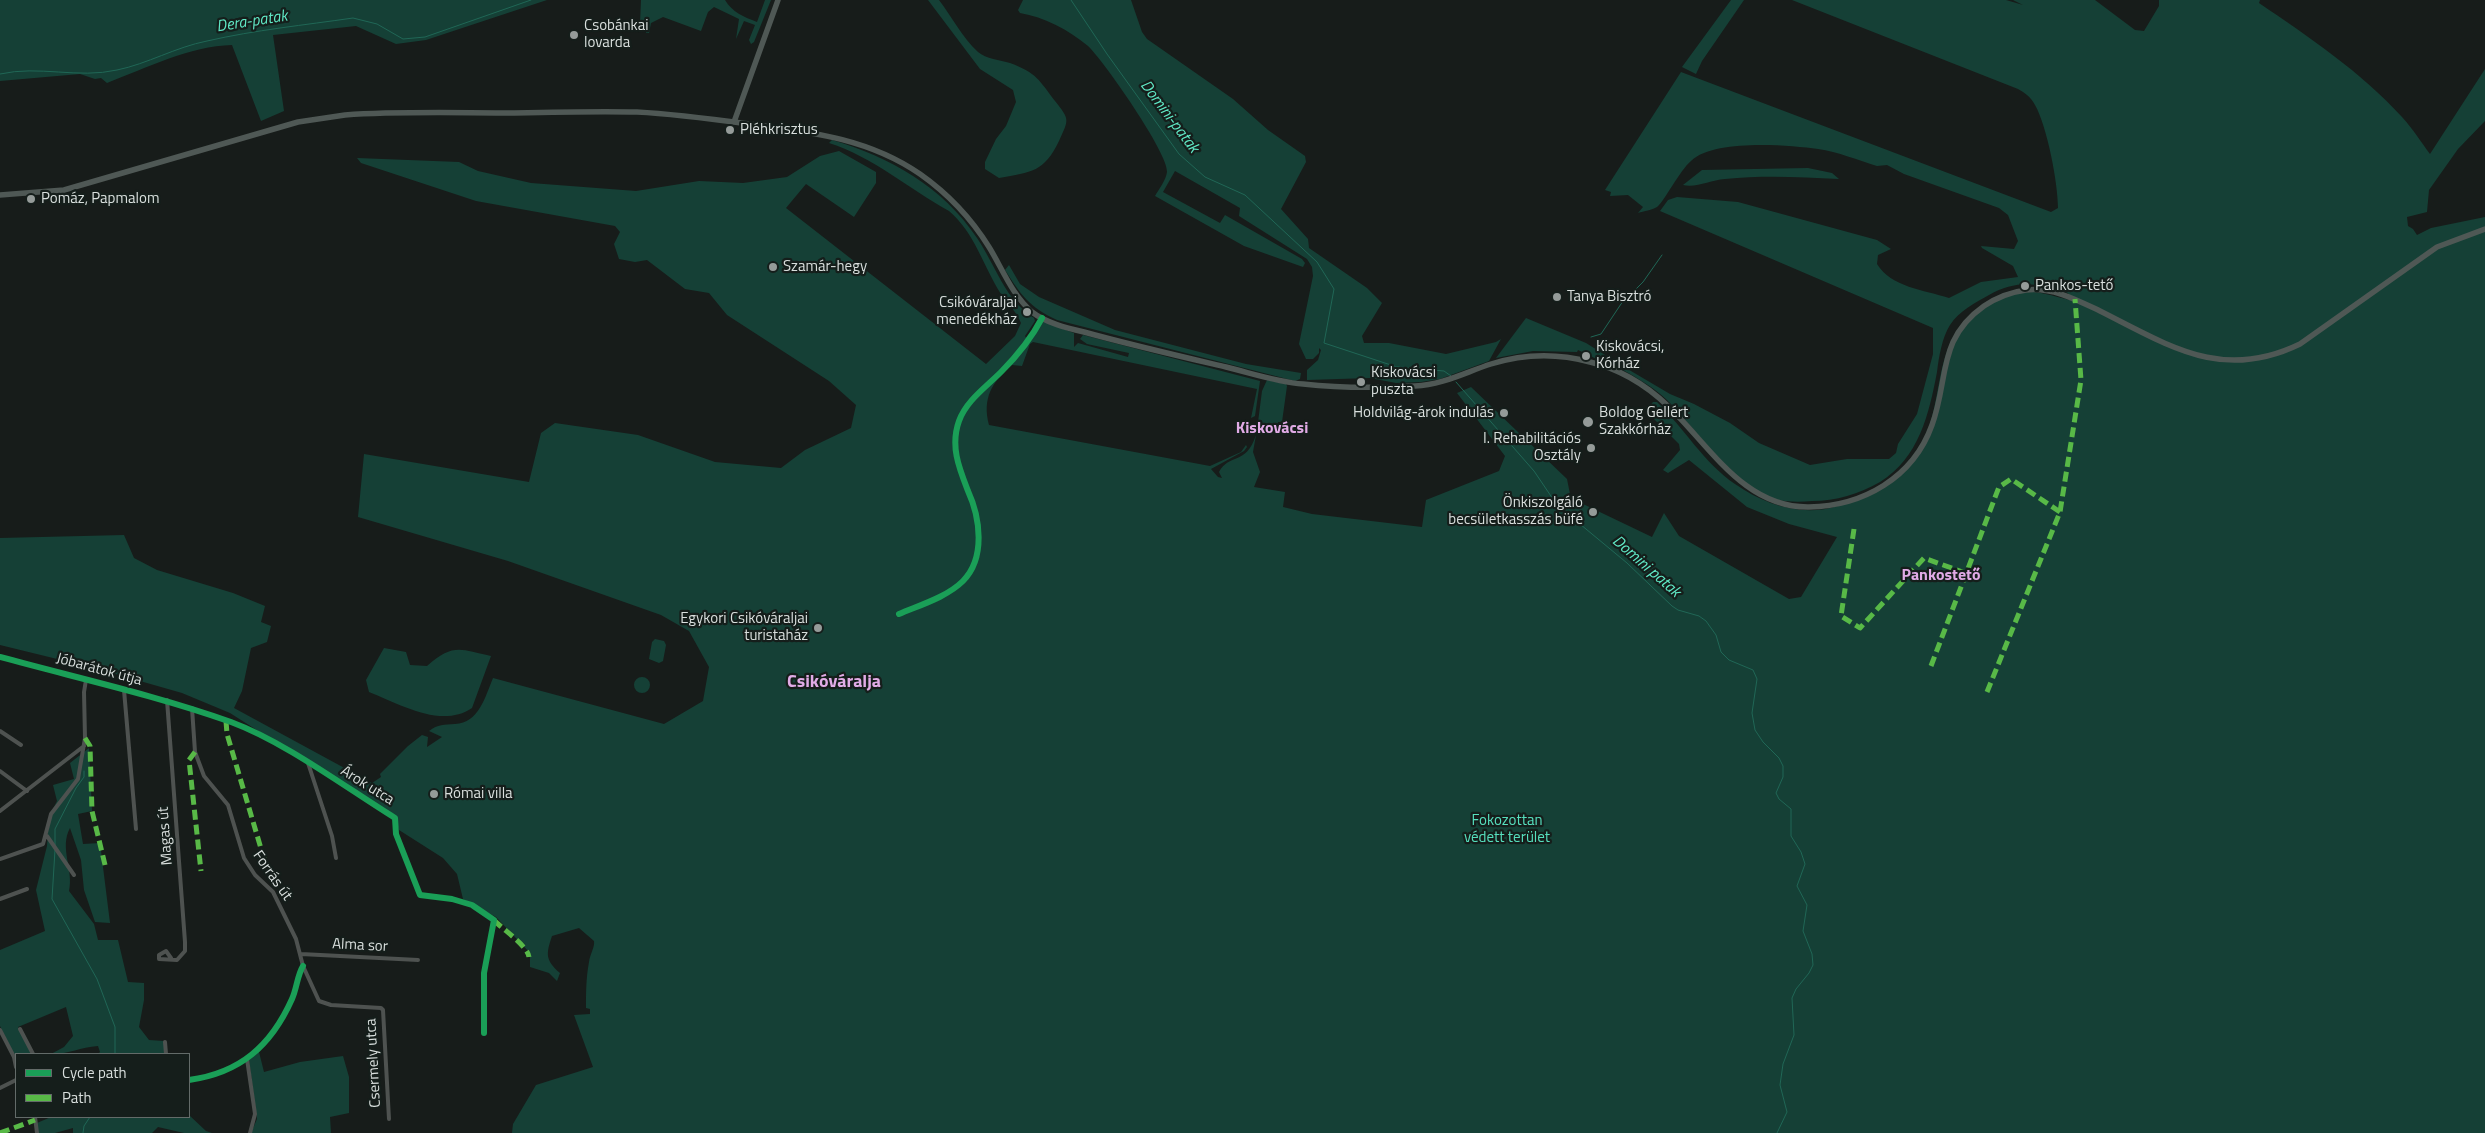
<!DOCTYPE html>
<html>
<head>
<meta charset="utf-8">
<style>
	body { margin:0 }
	#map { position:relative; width:2485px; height:1133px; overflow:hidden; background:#171c1a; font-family:"Titillium Web",sans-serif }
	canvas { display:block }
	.legend { position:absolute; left:15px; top:1053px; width:175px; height:65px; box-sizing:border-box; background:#151e1b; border:1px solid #636b69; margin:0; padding:6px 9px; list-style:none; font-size:15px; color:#d9dfdd }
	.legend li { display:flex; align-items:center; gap:10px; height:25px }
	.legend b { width:25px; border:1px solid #636b69 }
</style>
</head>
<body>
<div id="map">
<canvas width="2485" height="1133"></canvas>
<ul class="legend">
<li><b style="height:6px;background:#1a9f57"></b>Cycle path</li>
<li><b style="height:6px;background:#58b947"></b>Path</li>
</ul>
</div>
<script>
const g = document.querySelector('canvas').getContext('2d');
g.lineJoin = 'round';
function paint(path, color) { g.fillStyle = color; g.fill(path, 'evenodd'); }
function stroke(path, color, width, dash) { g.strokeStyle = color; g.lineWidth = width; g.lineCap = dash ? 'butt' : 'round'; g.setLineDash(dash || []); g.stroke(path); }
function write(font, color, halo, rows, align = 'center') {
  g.font = font + ' "Titillium Web",sans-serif'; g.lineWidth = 4.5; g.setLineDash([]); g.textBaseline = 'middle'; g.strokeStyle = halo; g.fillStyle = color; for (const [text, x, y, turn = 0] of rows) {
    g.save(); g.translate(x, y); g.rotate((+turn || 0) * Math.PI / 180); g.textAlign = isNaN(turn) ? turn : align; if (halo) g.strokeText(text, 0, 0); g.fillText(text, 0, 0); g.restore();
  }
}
paint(new Path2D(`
	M0,0H547L426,40L396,44L356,26L273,35L284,111L261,121L232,45C190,46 146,68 107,83L101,78L95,79L80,74L0,81Z
	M641,0H725C732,12 744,17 757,22L765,0H771L754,42L751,44L749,40L755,25L744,21L736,39L739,19L714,7L708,12L701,31L663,17L651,23L649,33H646L645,26L640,24Z
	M928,0H939C952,17 962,37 978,52C986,59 1000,60 1010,63C1037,73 1039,80 1055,101C1070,120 1069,119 1059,141C1044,172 1032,172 999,178L985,169V162L996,139L1006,126L1016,102L1013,90L980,69Z
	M1023,0H1131L1142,32L1147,39L1233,99L1268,130L1305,156L1306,162L1281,209L1308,239L1309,248L1367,288L1382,303L1362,336L1364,343H1389L1446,354L1496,342L1501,339L1489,361L1440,379L1421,382L1396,383L1370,378L1307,380V370L1318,360L1321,350L1319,348V353L1313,359H1306L1299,344L1313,276L1312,267L1307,259L1239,216L1240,208L1175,171L1163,192L1220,223L1225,215L1302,259L1305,263L1303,267L1244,246L1155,196C1159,189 1166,180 1167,172C1169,154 1103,60 1088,46C1069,30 1044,17 1020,13L1018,10Z
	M1731,0H1744L1702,61L1696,74L1682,67Z
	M1792,0H2006L2023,5L2013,0H2095L2135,30L2144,31L2159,6V0H2260L2259,3C2309,37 2361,72 2402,117C2413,129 2421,142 2430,154L2485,69V121L2458,149L2429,190L2427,212L2407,217L2408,226L2413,229L2417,235L2431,228L2485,217V1133H512L513,1124L536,1085L593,1067L574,1015L590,1014V1009L586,1008C586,993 586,978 589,962C590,954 595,947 594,941L579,928L552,936C546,954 545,960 560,973L557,981L549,973L530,967V953L496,917L463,899L457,874L443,858L399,830L395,818L230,713L182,693L98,669L0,645V538L124,535L134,558L157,570L233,593L265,606L261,622L271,626L267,642L251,648L242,691L234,708L372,783L381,777L380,774L408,746L422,735L428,737L427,747L442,737L429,731C438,724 444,725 455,724C479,723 485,697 493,678L664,724L703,701L709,667L689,631L661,615L508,561L358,517L364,454L529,482L541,433L555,423L638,435L715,462L781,468L805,450L851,428L856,405L829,381L727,315L709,293L685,289L647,260L635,262L619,259L614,244L620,232L615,226L476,201L361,163L357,158L459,162L478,171L531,183L636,191L699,181L743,183L787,177L820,156L839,151L876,172V183L854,217L806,184L786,208L986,364L1015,336L1021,323C1016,311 1008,304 1001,294C983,266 975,233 949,211C909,189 873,157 829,143L832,140C890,157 943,187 977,238C996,266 1005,300 1034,318L1035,321L1025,336L1028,341L1040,322H1044L1074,333V347L1078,343L1128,357L1129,353L1087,344L1080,339L1083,335L1260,381L1255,416L1251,418L1257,389L1033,342L1030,344L1022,366L1012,365C992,382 982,398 989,425L1210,466L1241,452L1246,445L1247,447L1244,451L1211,469L1218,477L1222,478L1219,472C1229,453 1246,466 1256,435L1253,452L1260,472L1254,487L1285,492L1283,507L1312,514L1422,527L1426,500L1499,471L1505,456L1457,393L1471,387L1567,479L1570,494L1581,503L1652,537L1664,513L1679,536L1789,599L1801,597L1837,537L1789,524L1747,507L1689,460L1668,473L1663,470L1680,450L1679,444L1650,415L1646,410L1653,402H1657C1684,428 1704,463 1735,484C1765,505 1802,517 1838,506C1868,497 1896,480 1915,454C1937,425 1935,388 1946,354C1959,319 1995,292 2033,292C2045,293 2058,297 2069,300L2068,293C2039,283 2017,279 1989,295C1975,303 1959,311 1950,325C1942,338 1939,356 1937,372C1929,414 1919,458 1880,482C1859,494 1836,501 1812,501C1800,502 1789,502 1778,500C1735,490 1697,429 1667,400C1650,384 1630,374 1610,363L1614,361L1670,394L1694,404L1730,423L1759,443L1810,465L1847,459H1889L1896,453L1898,444L1917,414L1933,354V328L1660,211L1668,200L1677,197L1738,202L1877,240L1891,249L1878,255L1877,264C1891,287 1924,290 1949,298L1981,282L2018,277L2013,266L1982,248L1981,246L2014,249L2018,241L2008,215L1999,208L1904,174L1887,165L1877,166C1858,160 1838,152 1818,149C1787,145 1714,139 1691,161C1680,170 1664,202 1657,207C1652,210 1644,211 1638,213L1643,207L1628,195L1610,196L1611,192L1605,190L1681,72L2051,212L2058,208C2058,183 2047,126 2035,105C2031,97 2025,93 2018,89Z
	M1808,168L1832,173L1839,179C1801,177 1763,175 1725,179C1710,180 1697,188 1683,185L1702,170Z
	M1009,265L1020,284L1039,297L1115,330L1246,364L1301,373L1300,379L1295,381L1057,320C1029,307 1021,295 1005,270Z
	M1526,318L1586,343L1610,358L1605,363L1578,350L1577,352L1533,351L1496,358Z
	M1267,380L1286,384L1287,386L1282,422H1278L1277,432L1257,430L1262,391Z
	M655,639L664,641L666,645L663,661L659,663L649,659L652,642Z
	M384,648L406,652L410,665L427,666C453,643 460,649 491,656L472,708C441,729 400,704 369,692L366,680Z
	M634 685a8 8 0 1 1 16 0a8 8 0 1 1-16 0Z
	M89,748L92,811L78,814L83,844L100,843L110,923L95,922L84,890L81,860L70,828C59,848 74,870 69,891L94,924L98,940H118L128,982L144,983V1000L139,1027L149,1040L164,1041L165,1054H98L100,1052L98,1046C80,1047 70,1054 51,1054L64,1047L73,1036L66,1007L18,1027L29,1045L31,1054H16V1060L0,1026V950L45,931L36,890L47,846L49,817L57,801L53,785L74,779L70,763Z
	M258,1048L264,1072L300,1062L343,1056L349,1077V1113L330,1117L331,1133H251L257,1119L249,1060L251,1054Z
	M189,1115L206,1131L212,1133H184L158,1127L152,1133H73V1128L55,1133H38L37,1123L51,1117H189Z`), '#154036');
stroke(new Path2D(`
	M1071,0L1107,54L1179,154L1205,177L1245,195L1317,262L1334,289L1324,343L1397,367L1444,371L1451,376
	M0,74C39,65 78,79 117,70C147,64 176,47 207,41C255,30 305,25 353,18L377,24L403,39L425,37L531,0
	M1591,337L1601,334L1621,304L1643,282L1662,255
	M1456,382L1534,471L1557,505L1627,563L1672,606L1678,610L1699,616L1706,621L1716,635L1721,652L1729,660L1753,670L1757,679L1752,713L1755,730L1763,742L1779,758L1783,766V777L1776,793L1779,799L1791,809V836L1801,852L1805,864L1797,886L1807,905L1803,931L1812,954L1813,965L1809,973L1796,989L1792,998L1794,1035L1783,1064L1780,1085L1787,1112L1777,1133
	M55,846V829L76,788L84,777V771
	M55,850L52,899L97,979L115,1027V1054
	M83,1133L84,1126L90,1117`), '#206756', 1);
stroke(new Path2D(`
	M899,614C920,605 947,597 963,581C986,558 980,517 968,491C959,468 950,446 959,421C966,401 986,387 1001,372C1018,355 1031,339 1042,318
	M0,657C77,678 155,695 231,722C285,742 345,787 395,818L396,834L420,895L452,899L472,905L494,920L484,973V1033
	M124,690L136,829
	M167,700L185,942V951L177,960L159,959V955L166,951L171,958
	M192,708L195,752L204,776L228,805L244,858L255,875L273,892L296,939L303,966L319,1001L331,1005L381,1008L383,1010L389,1119
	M0,731L21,745
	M308,763L332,836L336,858
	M0,771L27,791
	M0,811L84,746
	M47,836L74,875
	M0,859L43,844L51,814L78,779L85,738L84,692L86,680
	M0,899L27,889
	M301,954L418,960
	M20,1029L33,1054
	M0,1030L14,1057L16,1067
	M165,1042L166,1054
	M247,1059L255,1114L250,1133
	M189,1080C240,1073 271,1046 292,999C297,988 297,976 303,966
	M0,1088L16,1080
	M35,1117L37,1133`), '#4e5250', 4);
stroke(new Path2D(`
	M734,122L778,0
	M0,195L64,190L298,122L345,115C401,111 457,113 513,113C555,112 596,111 637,112C675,114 712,119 749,124C810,132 868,138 920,174C947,193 971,218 989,247C1002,268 1012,295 1032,312C1046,323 1067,328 1084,332C1131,345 1179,356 1226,367C1251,373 1277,382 1303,384C1339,388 1379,388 1415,386C1442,385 1466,372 1491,364C1523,354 1557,353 1590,362C1620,369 1646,385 1668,406C1710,446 1744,508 1809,507C1863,506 1913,478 1932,425C1949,379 1937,339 1984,306C1996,298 2011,292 2026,290C2053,287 2077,300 2100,311C2170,346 2222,382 2300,344L2437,247L2485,229`), '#4f5855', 5.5);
stroke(new Path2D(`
	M1854,529L1841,616L1860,628L1924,558L1965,573
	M1931,666L1999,487L2011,479L2060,512
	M1987,692L2060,512L2081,380L2075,299
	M226,721L227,734L265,862
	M85,738L90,746L92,811L106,869
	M195,752L189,760L201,871
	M494,920C502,929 528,946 529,957
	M0,1133L35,1120`), '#58b947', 5, [10, 5]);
stroke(new Path2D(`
	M899,614C920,605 947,597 963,581C986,558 980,517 968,491C959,468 950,446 959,421C966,401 986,387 1001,372C1018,355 1031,339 1042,318
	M0,657C77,678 155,695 231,722C285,742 345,787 395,818L396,834L420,895L452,899L472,905L494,920L484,973V1033
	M189,1080C240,1073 271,1046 292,999C297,988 297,976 303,966`), '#1a9f57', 6);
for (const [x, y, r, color] of [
	[574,35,5,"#959b99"],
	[730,130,5,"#959b99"],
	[31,199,5,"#959b99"],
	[773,267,5,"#959b99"],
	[2025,286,5,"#959b99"],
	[1557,297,5,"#959b99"],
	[1027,312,5,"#959b99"],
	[1586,356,5,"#959b99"],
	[1361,382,5,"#959b99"],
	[1504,413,5,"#959b99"],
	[1588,422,6,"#959b99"],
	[1591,448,5,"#959b99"],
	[1593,512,5,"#959b99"],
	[818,628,5,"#959b99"],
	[434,794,5,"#959b99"]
]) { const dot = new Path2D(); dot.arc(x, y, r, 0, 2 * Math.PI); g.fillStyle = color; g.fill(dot); stroke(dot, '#151e1b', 2); }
write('15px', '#d9dfdd', '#151e1b', [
	["Csobánkai",584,26],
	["lovarda",584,43],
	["Pléhkrisztus",740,130],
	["Pomáz, Papmalom",41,199],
	["Szamár-hegy",783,267],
	["Pankos-tető",2035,286],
	["Tanya Bisztró",1567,297],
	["Csikóváraljai",1017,303,"right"],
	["menedékház",1017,320,"right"],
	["Kiskovácsi,",1596,347],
	["Kórház",1596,364],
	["Kiskovácsi",1371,373],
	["puszta",1371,390],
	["Holdvilág-árok indulás",1494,413,"right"],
	["Boldog Gellért",1599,413],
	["Szakkórház",1599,430],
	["I. Rehabilitációs",1581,439,"right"],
	["Osztály",1581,456,"right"],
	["Önkiszolgáló",1583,503,"right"],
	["becsületkasszás büfé",1583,520,"right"],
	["Egykori Csikóváraljai",808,619,"right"],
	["turistaház",808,636,"right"],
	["Római villa",444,794]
], 'left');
write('15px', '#d9dfdd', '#151e1b', [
	["Jóbarátok útja",99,670,15],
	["Árok utca",367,786,32],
	["Magas út",166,836,-94],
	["Forrás út",272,876,55],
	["Alma sor",360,946,3],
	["Csermely utca",374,1063,-93]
]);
write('15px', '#56e0be', '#151e1b', [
	["Fokozottan",1507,821],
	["védett terület",1507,838]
]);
write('italic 16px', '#60e9c6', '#151e1b', [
	["Dera-patak",252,22,-9],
	["Domini-patak",1169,117,53],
	["Domini patak",1646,567,41]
]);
write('bold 16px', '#e1abe6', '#151e1b', [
	["Kiskovácsi",1272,429],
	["Pankostető",1941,576]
]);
write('bold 18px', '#e1abe6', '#151e1b', [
	["Csikóváralja",834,683]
]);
</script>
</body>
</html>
